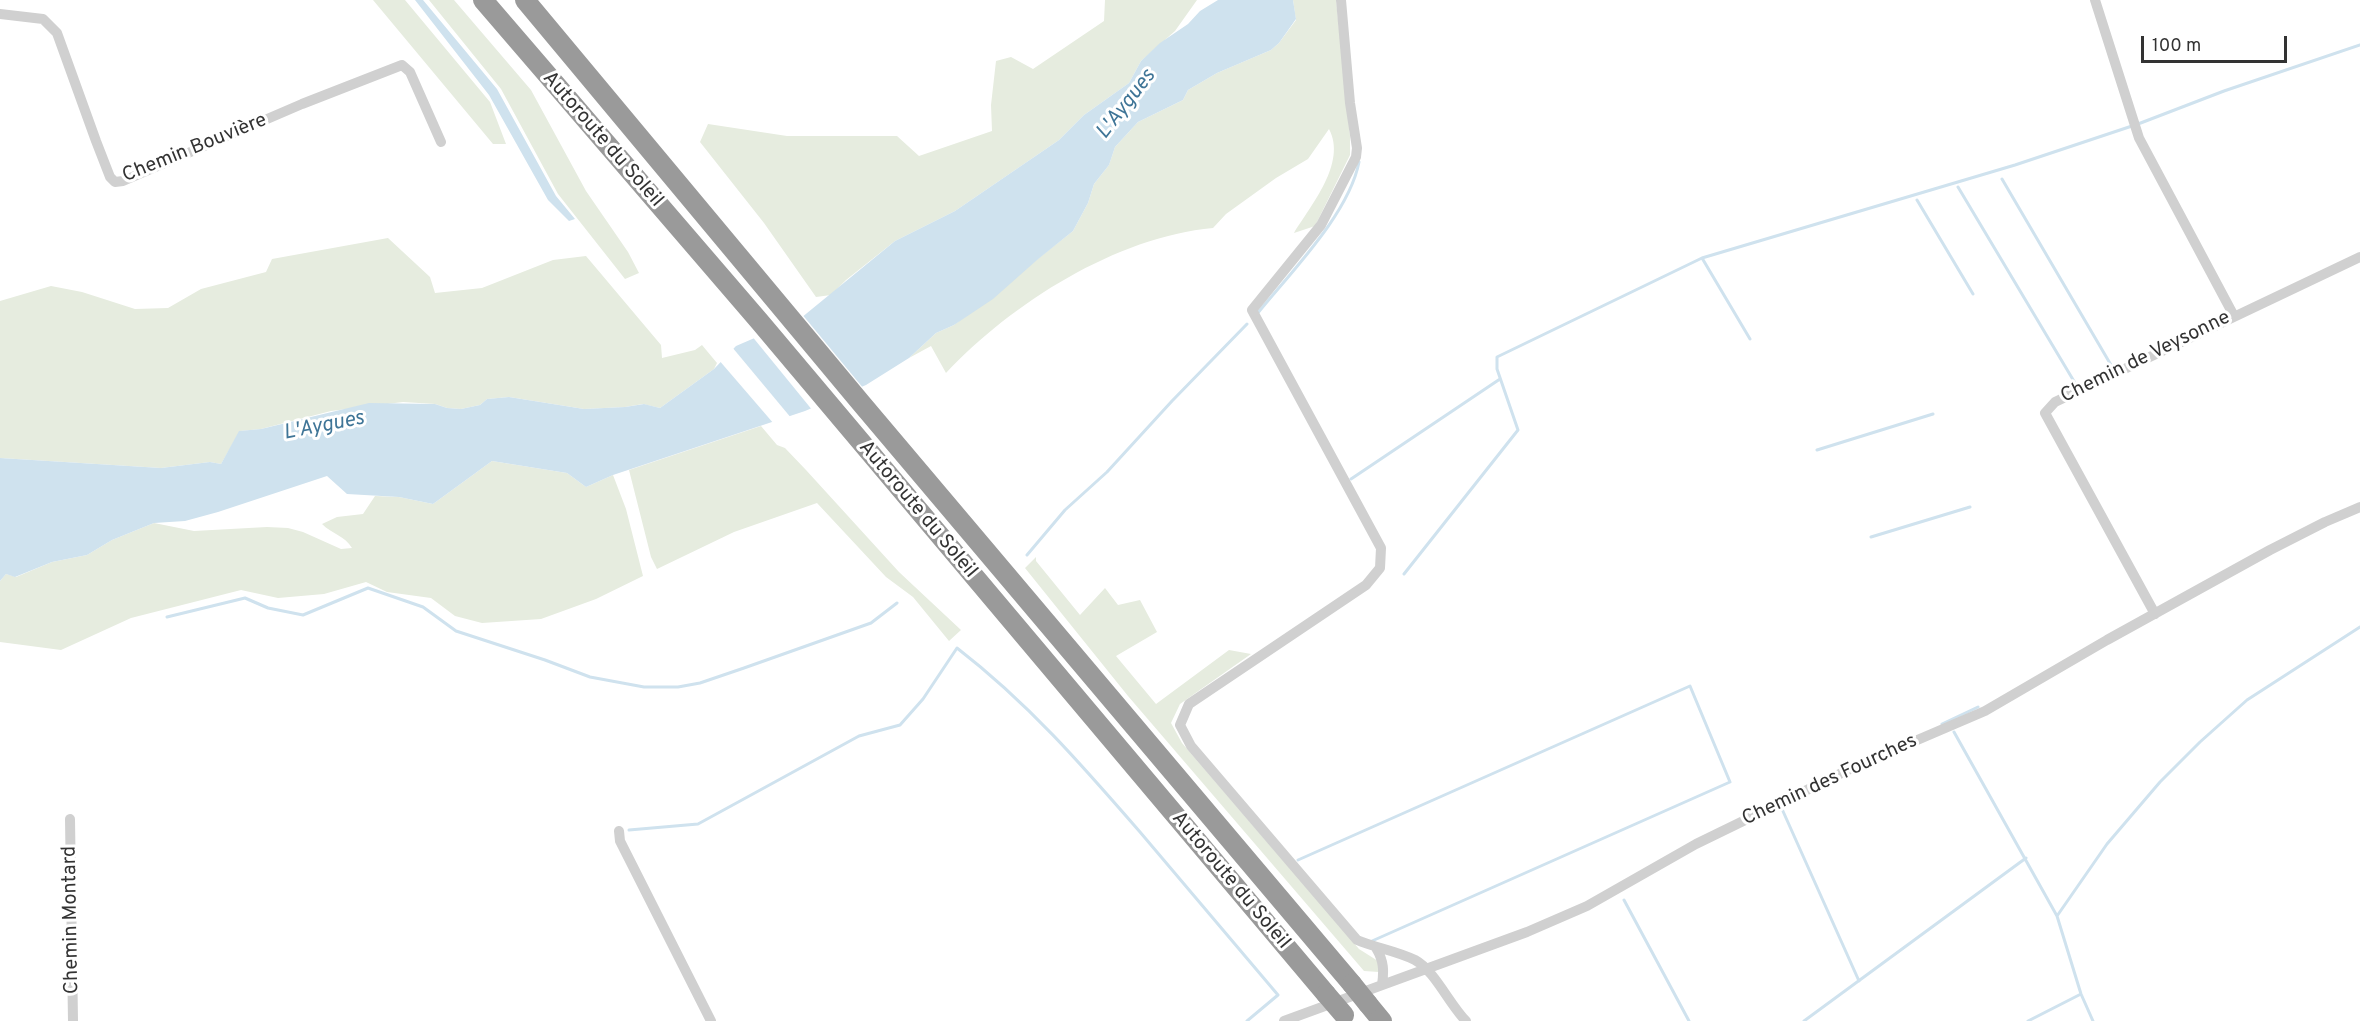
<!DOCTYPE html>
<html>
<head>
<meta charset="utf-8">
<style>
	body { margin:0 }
	#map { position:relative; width:2360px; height:1021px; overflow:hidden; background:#fff; font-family:Overpass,sans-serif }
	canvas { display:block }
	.scale { position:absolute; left:2141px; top:36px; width:146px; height:27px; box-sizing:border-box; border:3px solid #333; border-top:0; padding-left:8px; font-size:18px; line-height:21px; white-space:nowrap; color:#333; -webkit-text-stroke:4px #fff; paint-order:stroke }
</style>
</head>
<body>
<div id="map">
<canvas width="2360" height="1021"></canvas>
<div class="scale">100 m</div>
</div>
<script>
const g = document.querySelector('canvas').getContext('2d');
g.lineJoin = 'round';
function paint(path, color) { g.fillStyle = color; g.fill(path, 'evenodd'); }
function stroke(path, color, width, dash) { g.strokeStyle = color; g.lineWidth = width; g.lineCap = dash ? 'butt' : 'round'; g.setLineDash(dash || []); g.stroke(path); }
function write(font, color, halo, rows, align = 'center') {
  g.font = font + ' Overpass,sans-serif'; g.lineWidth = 6; g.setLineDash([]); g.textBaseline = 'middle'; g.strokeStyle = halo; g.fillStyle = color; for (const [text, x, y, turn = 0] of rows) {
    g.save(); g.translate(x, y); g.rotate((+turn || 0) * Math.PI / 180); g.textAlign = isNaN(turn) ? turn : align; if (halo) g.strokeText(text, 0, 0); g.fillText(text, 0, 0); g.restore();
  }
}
paint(new Path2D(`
	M373,0H405L490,102L506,144H493Z
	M429,0H454L531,90L586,191L628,252L639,273L625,279L558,194L501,89Z
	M1105,0H1197L1175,31L1141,61L1129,83L1084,115L1059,140L955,211L895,241L846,280L831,295L816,297L764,223L700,142L708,124L787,136H897L919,156L992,131L991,105L996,61L1011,57L1033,69L1104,21Z
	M1293,0H1336L1350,136V155L1315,226L1294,233C1311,205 1347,163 1329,129L1308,159L1276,178L1226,214L1213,228C1116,237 1012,303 946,373L931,346L909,358L936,333L954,325L1073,231L1088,203L1094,184L1109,165L1115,147L1138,122L1183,100L1188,90L1217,73L1271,50L1279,43L1296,20Z
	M388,238L430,277L435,293L482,288L553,260L586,256L661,345L662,358L695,350L702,345L717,363L714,369L660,408L643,404L625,407L584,409L509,397L487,399L480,405L461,409L447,408L435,404L403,402L331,411L261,429L240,431L221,464L210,462L161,468L0,458V301L51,286L82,292L135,309L168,308L201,289L266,272L272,259Z
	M761,426L777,445L785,448L806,470L899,572L961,630L949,641L913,597L886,577L817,503L734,532L657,569L651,557L629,470Z
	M492,461L567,473L586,487L613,475L626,509L643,576L596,599L541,619L482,623L455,616L431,598L387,592L366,582L324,594L278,598L241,590L131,618L61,650L0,642V581L6,574L16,577L52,562L87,555L112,540L154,523L194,531L267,527L288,528L303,532L341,549L352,548C345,536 332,534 322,524L337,517L363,514L375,496L399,497L433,504Z
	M1036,557V561L1080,615L1105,588L1118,605L1140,600L1157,632L1116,656L1156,704L1229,650L1251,654L1180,704L1171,723L1182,743L1359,949L1378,961L1379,972L1364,971L1128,696L1025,568Z`), '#e6ecdf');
paint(new Path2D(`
	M415,0H423L497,89L556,196L575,219L569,221L548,200L489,95Z
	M1218,0H1293L1296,19L1279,43L1271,50L1217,73L1188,90L1183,100L1138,122L1115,147L1109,165L1094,184L1088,203L1073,231L1037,260L993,299L954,325L936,333L909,358L866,385L805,411L613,475L586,487L567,473L492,461L433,504L399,497L347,494L327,476L218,512L185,521L154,523L112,540L87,555L52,562L15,577L6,574L0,581V458L161,468L210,462L221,464L239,431L261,429L369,403L435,404L447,408L461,409L480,405L487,399L509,397L584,409L625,407L644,404L660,408L714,369L736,346L801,318L895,241L955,211L1059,140L1084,115L1129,83L1141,61L1160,43L1188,24L1200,11Z`), '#cfe2ee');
paint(new Path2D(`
	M801,313L864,389L813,411L751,335Z
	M732,347L792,419L774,424L718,359Z`), '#fff');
stroke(new Path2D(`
	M2138,124L2224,91L2360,45
	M2002,179L2111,365
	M1958,187L2078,388
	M1917,200L1973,294
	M1702,258L1750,339
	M1257,314C1290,273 1349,214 1359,162
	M1817,450L1933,414
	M1351,479L1500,379
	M1871,537L1970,507
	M1027,555L1065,510L1107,472L1172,401L1247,324
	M1404,574L1518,430L1497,369V357L1702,258L2015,165L2132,126
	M167,617L245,598L268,608L303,615L368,588L423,607L456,631L545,660L590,677L644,687H678L700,683L744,668L871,623L897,603
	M1942,724L1978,707
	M1954,732L2057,916
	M1782,809L1859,981
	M629,830L698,824L859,736L900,725L923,699L957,648C1028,703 1081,764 1140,832C1186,886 1232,941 1278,995L1247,1021
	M1298,860L1690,686L1730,782L1372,941
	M1624,900L1689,1021
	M1804,1021L2026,858
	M2028,1021L2081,994
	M2093,1021L2081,994L2057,916L2107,844L2160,782L2200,742L2247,700L2360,627`), '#cfe2ee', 3);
stroke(new Path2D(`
	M1341,0L1350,103L1357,148L1356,157L1321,225L1252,310L1381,548L1380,568L1366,585L1189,704L1180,725L1191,746L1357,940C1376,948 1397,951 1415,960C1435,971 1449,1004 1466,1021
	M2095,0L2139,138L2234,316
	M0,14L43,19L57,33L96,141L110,177L115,182L123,181L302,104L402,65L410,72L441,142
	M2155,614L2045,413L2055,402L2360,257
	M70,819L73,1021
	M619,831L620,841L711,1021
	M1376,948C1384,961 1384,971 1382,985
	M1284,1021L1527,932L1587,906L1696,844L1852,768L1985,711L2107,640L2270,550L2325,522L2360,507`), '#d0d0d0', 10);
stroke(new Path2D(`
	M483,0L760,322L1326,994
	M525,0L861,403L1352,984
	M1368,1004L1382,1021`), '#9a9a9a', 20);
stroke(new Path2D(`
	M1352,984L1368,1004
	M1326,994L1344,1015`), '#9a9a9a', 20);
write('20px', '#333', '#fff', [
	["Autoroute du Soleil",602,140,49],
	["Chemin Bouvière",195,149,-22],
	["Chemin de Veysonne",2146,358,-26],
	["Autoroute du Soleil",917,510,50],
	["Chemin des Fourches",1830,781,-25],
	["Autoroute du Soleil",1230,881,50],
	["Chemin Montard",72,920,-91]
]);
write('italic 21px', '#3f7597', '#fff', [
	["L'Aygues",1127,105,-52],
	["L'Aygues",324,427,-11]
]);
</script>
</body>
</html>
